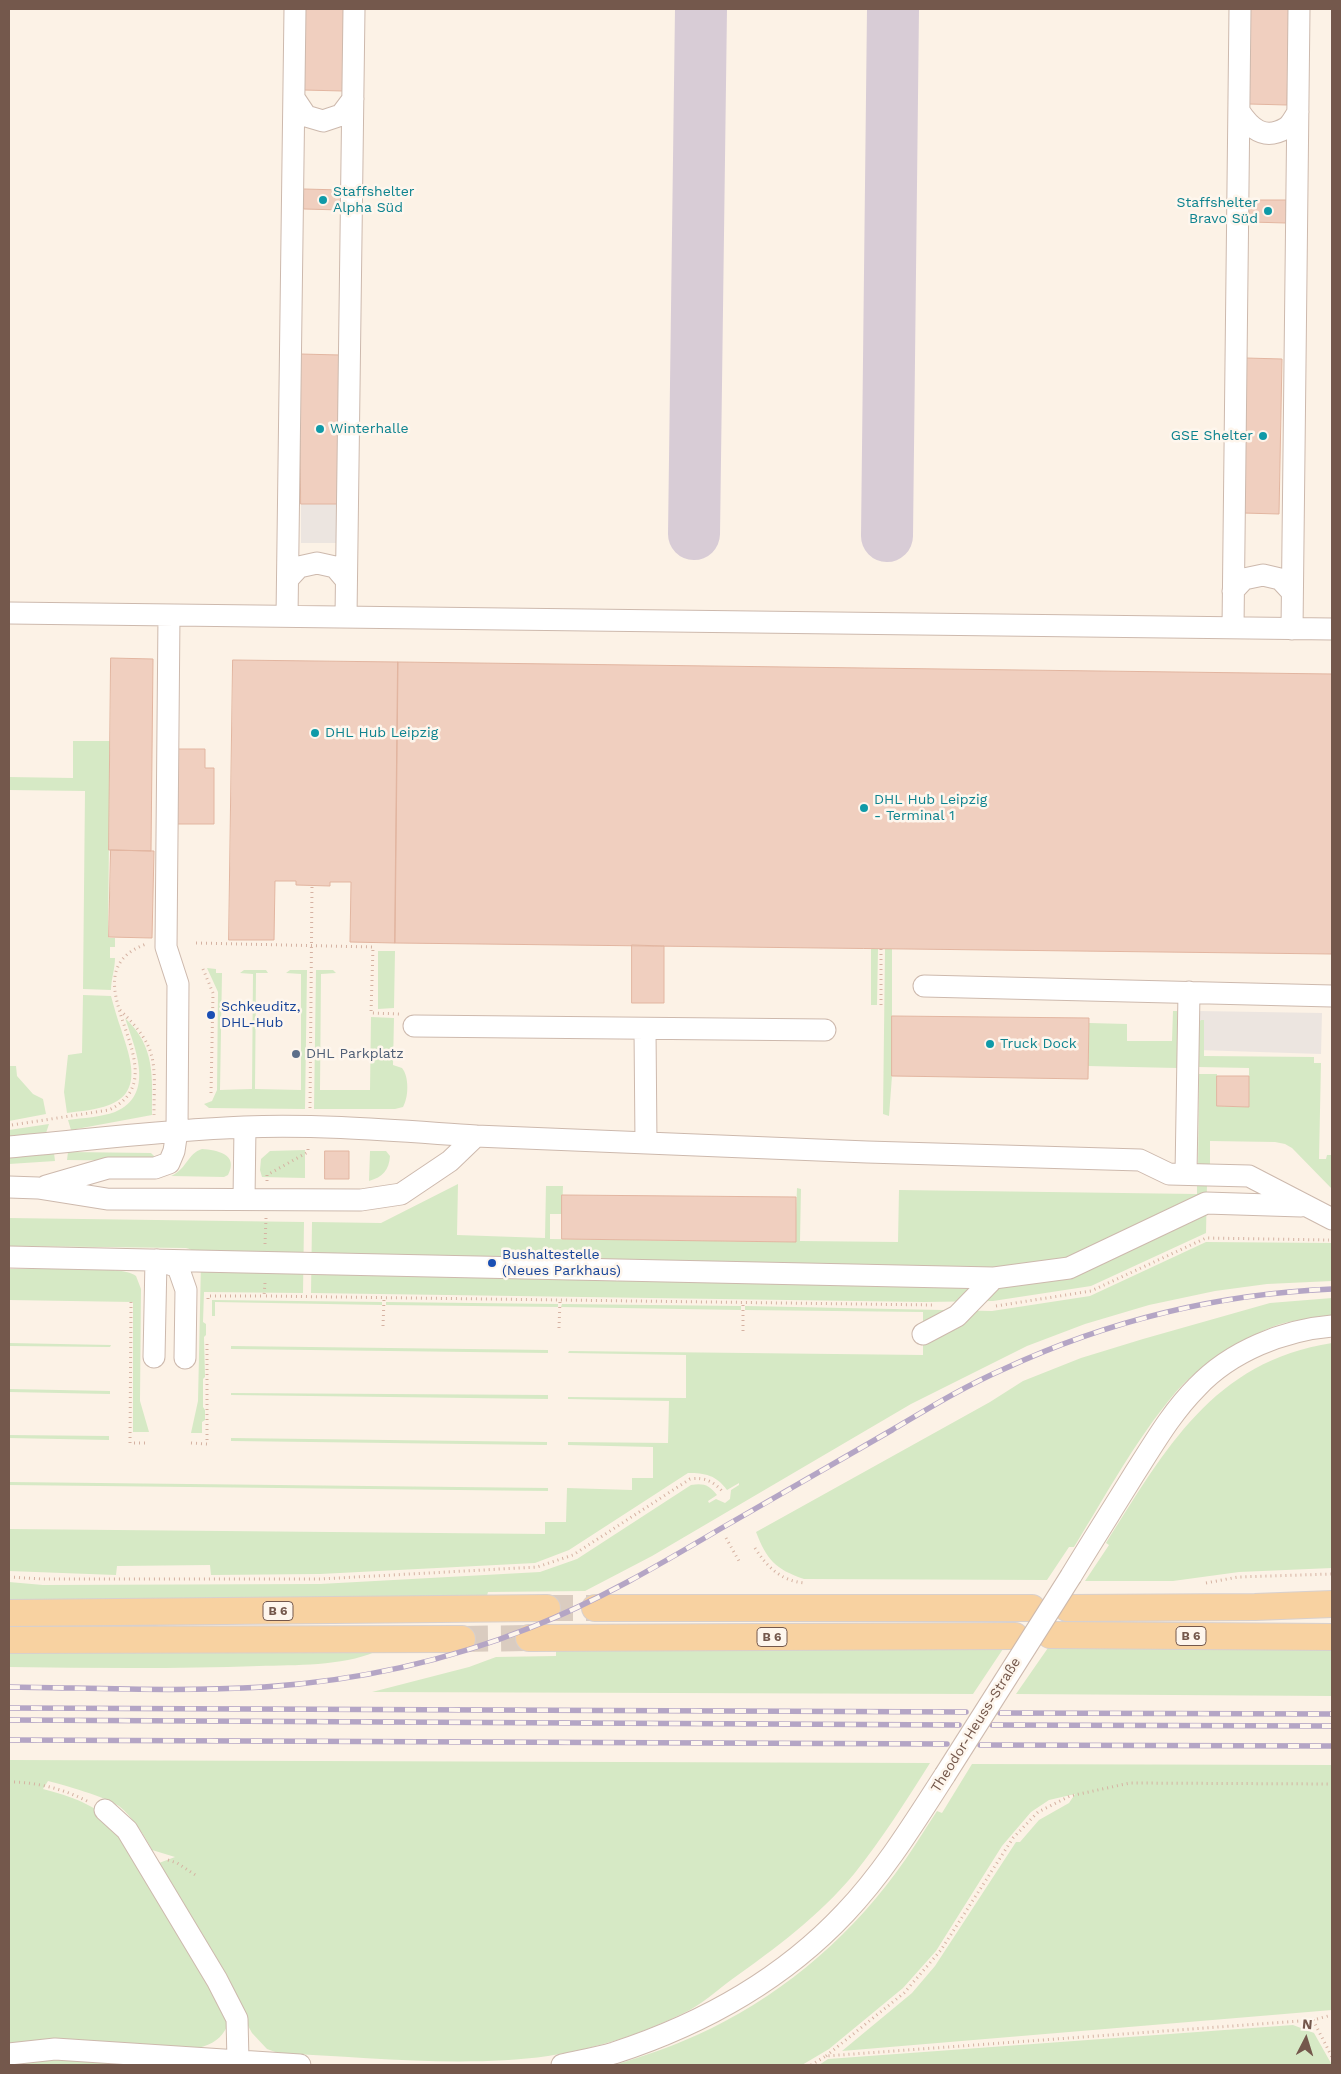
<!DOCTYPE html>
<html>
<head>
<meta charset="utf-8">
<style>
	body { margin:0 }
	#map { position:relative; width:1341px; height:2074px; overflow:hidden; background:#fcf2e6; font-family:"Work Sans",sans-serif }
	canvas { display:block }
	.frame { position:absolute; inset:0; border:10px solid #74584c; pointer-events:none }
	.north { position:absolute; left:1281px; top:2014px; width:50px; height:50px; -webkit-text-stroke:4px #fef6ed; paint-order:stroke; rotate:5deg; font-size:14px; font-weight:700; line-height:20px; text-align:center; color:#74584c }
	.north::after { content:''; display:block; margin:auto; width:18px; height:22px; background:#74584c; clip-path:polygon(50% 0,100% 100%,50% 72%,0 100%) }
</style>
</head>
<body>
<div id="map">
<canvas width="1341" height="2074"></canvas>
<div class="frame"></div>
<div class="north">N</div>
</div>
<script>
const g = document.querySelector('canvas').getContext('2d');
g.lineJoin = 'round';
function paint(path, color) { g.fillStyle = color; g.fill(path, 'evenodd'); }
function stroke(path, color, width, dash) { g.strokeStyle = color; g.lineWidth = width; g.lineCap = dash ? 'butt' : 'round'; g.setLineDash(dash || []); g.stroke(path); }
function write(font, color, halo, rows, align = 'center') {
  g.font = font + ' "Work Sans",sans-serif'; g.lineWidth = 5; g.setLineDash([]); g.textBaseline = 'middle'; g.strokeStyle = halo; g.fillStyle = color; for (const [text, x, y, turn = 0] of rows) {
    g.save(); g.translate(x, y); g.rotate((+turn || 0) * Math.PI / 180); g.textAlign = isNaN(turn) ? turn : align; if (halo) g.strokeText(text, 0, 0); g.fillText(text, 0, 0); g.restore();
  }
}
paint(new Path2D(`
	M301,504H338L337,543H301Z
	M1198,1011L1322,1013L1321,1054L1198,1050Z`), '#ece5e0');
paint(new Path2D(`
	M73,741H110L108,935L109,938H115V947H110V958H115C115,969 111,979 111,990L83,989L85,791L9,790V777L73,778Z
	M871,949H878L877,1005H871Z
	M885,949H892V1076L889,1116L883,1114Z
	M378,951H395L394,1008L378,1009Z
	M207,968L216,969V973H222L220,1090L252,1089L253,974L240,973L244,970H266L268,973H256L255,1089L301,1090V974L286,973L290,970H307L305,1109L209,1108L204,1104L212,1101L217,1090L218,992Z
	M316,970H333L336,973L321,974L320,1090H370L371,1017L394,1018L393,1065L402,1068C409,1076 409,1097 403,1107L395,1109H314Z
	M83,995L111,996C114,1007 117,1018 121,1029C129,1055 145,1092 109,1105C96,1110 81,1111 67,1113L64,1092L68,1055L82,1053Z
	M1173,1011H1177V1068L1088,1066L1089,1023L1127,1024V1041H1172Z
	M125,1018C156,1047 152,1077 152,1115L71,1130L68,1120C83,1118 101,1117 115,1112C156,1095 135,1048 125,1018Z
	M1201,1020H1204V1056L1314,1057V1063H1321L1319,1159H1326L1327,1155H1332V1189L1292,1148L1285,1144L1275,1142L1210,1141V1169H1198L1199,1074H1217V1106L1249,1107V1068L1198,1067L1199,1022Z
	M9,1066H16L17,1076L33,1094L43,1099L46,1114L9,1121Z
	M49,1124L46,1133L9,1139V1130Z
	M202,1149C217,1150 239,1154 228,1175L224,1177L171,1176C186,1170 188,1153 202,1149Z
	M305,1150V1178L262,1177L260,1170L261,1159L270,1151Z
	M370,1151H386L390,1156C389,1170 383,1177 369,1181Z
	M68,1152L151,1153L155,1157L152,1161L67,1160Z
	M54,1153L55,1161L9,1164V1157Z
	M1197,1183L1207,1184L1206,1233L1091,1286L993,1301L924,1302L311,1293L312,1222L381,1223L458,1184L457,1235L545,1238L546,1186H563L562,1214H550V1239L795,1242L797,1188L801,1189L800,1241L898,1242L899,1190L1197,1194Z
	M9,1218L304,1222L303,1293L204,1292L203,1322L206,1324V1335L204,1337L205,1377L203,1379V1407L205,1410V1420L202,1422V1433H191L198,1401L201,1262C198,1254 194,1250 186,1248L9,1246Z
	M1206,1242L1332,1243V1281L1267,1284L1215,1291L1149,1305L1085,1324L1027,1346L911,1404L652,1556L585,1591L488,1592L486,1599L9,1605V1582L43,1585L320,1584L540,1572L577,1559L691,1485C704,1483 709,1485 717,1495L708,1501L709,1503L716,1499L725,1503L730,1499L731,1490L739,1485V1483L727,1490C716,1475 705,1473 688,1473L569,1550L535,1563L320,1574L211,1575L210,1565L117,1566L116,1575L9,1571V1529L545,1534V1522H566L567,1488L632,1490V1478H653V1447L568,1445V1442L668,1443L669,1401L568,1399V1397L686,1398V1355L568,1353L569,1351L923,1355V1312L745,1310V1306L992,1311L1090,1296Z
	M9,1269C33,1270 120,1264 136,1276L141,1289L140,1401L149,1432H133V1302L9,1300Z
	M1332,1298V1316C1313,1318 1290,1320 1272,1327C1240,1340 1198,1366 1175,1393C1136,1439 1106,1495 1074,1547H1069L1047,1580L804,1579C775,1569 767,1560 756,1532L990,1402L1023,1381L1081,1358L1143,1339L1270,1303Z
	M212,1300L382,1302V1305L215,1302V1316H212Z
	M386,1302L558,1304V1307L386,1305Z
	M562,1304L741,1306V1310L561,1307Z
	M9,1343L111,1345L110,1347L9,1346Z
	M1332,1343V1568L1239,1572L1173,1581H1085L1109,1545L1106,1543C1165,1450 1213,1361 1332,1343Z
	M231,1346L548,1350V1353L231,1349Z
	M9,1389L110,1391V1394L9,1392Z
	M231,1393L548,1395V1399L231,1395Z
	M9,1435L109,1436V1440L9,1438Z
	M231,1438L547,1442V1445L231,1441Z
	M9,1482L548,1488V1491L9,1485Z
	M1050,1645L1332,1648V1696L1016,1694Z
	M1005,1646L973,1694L372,1692L469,1667L496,1657L556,1656V1650Z
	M9,1650L375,1652C342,1666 295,1665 259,1666C176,1669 92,1668 9,1667Z
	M9,1760L930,1763C906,1801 882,1839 854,1874C819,1916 776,1948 731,1980C716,1991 701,2005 684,2013C642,2034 595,2049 548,2056C463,2068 364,2057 278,2053L267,2049L252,2033L159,1863L175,1857L152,1850C145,1836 132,1816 119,1806C103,1796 67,1786 48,1781L43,1789C73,1797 94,1804 117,1826L211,1982L228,2025C221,2039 213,2044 198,2048L33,2041L9,2043Z
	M972,1764L1332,1765V2010L842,2051L912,1993L935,1966L1016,1842H1020L1039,1820L1069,1803L1075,1794L1049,1800L1031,1812L1002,1846L936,1951L903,1988L829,2049L802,2065H615C643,2056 671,2047 697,2035C775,2000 844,1943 895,1874C910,1854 923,1832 937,1811L942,1813Z
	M1293,2025L1314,2033L1332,2065H819L828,2059Z
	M48,2059L185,2065H9V2061Z`), '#d6e9c5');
stroke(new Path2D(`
	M694,534L701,9
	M887,536L893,9`), '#d8ccd6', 52);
const building = new Path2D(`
	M304,9H345L343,91L303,90Z
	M1249,9H1289L1287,105L1249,104Z
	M304,189L341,190V210L304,209Z
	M1249,200H1286V223L1250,222Z
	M300,354L340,355L338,504H301Z
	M1246,358L1282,359L1279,514L1243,513Z
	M111,658L153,659L151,851L109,850Z
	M233,660L398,662L395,943L350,942L351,882H330V886L296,885V881H275L274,940H229Z
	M398,662L1332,674V954L395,943Z
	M178,749H205V768H214V824H178Z
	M111,850L154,851L152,938L109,937Z
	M632,945L664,946V1003H632Z
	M892,1016L1089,1018L1088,1079L892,1076Z
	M1217,1076H1249V1107L1217,1106Z
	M325,1151H349V1179H325Z
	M562,1195L796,1197V1242L562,1239Z`);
paint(building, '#f0cfbf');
stroke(building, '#e2b5a0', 1);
stroke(new Path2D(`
	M547,1608H595
	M462,1639L529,1638`), '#daccc0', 26, [26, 13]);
const minor = new Path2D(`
	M294,98L306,116L323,121L341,115L353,99
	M1239,111C1250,128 1264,141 1286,128C1291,125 1295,117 1298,112
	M288,579L299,567L317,563L335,567L346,580
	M1233,591L1244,579L1263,575L1280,579L1292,592
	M9,613L1332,629
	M287,616L295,9
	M346,616L354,9
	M1233,628L1240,9
	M1292,629L1299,9
	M924,986L1332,996
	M414,1026L825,1030
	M645,1030L646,1143
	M9,1147C87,1140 165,1130 244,1127C321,1124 399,1131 476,1136
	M1186,1174L1189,992
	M46,1186L108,1168H155L169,1163L174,1151L177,1131L178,984L166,947L169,615
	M9,1187L38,1188L107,1199L361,1200L401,1194L450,1161L476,1136L867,1152L1140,1160L1169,1174L1249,1176L1332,1219
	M244,1199L245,1127
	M9,1257L994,1278L1069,1268L1206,1203L1301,1206
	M158,1260L178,1267L186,1290L185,1358
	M923,1334L957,1316L994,1278
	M154,1357L156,1260
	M1071,1576C1091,1543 1112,1510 1133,1476C1153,1445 1171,1413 1197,1387C1231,1351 1284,1330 1332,1326
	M105,1810L127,1830L217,1980L237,2019L238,2060
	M9,2054L55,2049L300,2065
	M562,2065C579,2061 597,2058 614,2053C700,2025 782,1980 845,1913C884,1872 914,1823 945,1775`);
const major = new Path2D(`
	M595,1608H1032
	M1067,1608L1255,1607L1332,1604
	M9,1613L547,1608
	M1050,1635L1332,1637
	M529,1638L1015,1636
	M9,1640L462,1639`);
stroke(minor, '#cdb9ad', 23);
stroke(major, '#d8d0cd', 28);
stroke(new Path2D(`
	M196,943L373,947L371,1013L400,1014
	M203,969L213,993L211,1093
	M881,1005V949
	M120,1010C160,1049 154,1062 154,1115
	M310,1108L312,885
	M12,1125L109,1110C186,1073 60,976 146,944
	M267,1181V1175L308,1152V1145
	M265,1244L266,1218
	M265,1283L264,1296L932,1305
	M208,1299V1296H264
	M131,1302L130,1443H148
	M996,1306L1091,1291L1206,1238L1329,1240
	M383,1326L384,1299
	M559,1328L560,1300
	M743,1331V1303
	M191,1443L207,1444V1340
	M726,1538L739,1561
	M755,1548C767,1567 781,1581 805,1583
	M9,1577L42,1579H320L537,1567L573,1555L690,1479C705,1477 713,1481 724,1493
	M1206,1583L1238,1577L1332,1574
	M9,1782C37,1782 64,1789 89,1802
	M168,1860L177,1863L197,1876
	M1313,2020L1332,2057
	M826,2056L904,1993L941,1950L1013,1838L1038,1812L1070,1796L1130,1783L1332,1784
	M811,2065L826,2056L1313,2020L1332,2015`), '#d5b2a2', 3, [1, 4]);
stroke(minor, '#fff', 21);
stroke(major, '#f8d2a1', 26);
const rail = new Path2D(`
	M9,1687C93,1688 179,1692 264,1687C356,1681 447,1661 532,1627C598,1601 659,1565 720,1529C778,1496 835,1463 892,1430C929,1408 965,1386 1004,1369C1107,1321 1219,1294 1332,1289
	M9,1708L966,1712
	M1000,1713L1332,1714
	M9,1720L959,1725
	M992,1725L1332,1726
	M9,1740L947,1744
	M980,1745L1332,1746`);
stroke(rail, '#b4a5c5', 5.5);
stroke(rail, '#fef6ed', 4, [11]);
const minorBridge = new Path2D(`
	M945,1775L1071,1576`);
stroke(minorBridge, '#cdb9ad', 23, []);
stroke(minorBridge, '#fff', 21);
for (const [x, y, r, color] of [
	[323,200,5,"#0f9aa8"],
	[1268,211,5,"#0f9aa8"],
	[320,429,5,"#0f9aa8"],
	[1263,436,5,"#0f9aa8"],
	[315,733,5,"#0f9aa8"],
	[864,808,5,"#0f9aa8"],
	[211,1015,5,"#1a4fb4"],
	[990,1044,5,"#0f9aa8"],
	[296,1054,5,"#5c6f8a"],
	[492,1263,5,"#1a4fb4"]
]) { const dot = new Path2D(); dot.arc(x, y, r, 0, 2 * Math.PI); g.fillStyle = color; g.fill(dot); stroke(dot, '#fef6ed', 2); }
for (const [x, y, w] of [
	[278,1611,30],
	[1191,1636,30],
	[772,1637,30]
]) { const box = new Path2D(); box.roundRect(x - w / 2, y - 9.5, w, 19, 4); g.fillStyle = '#fef6ed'; g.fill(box); stroke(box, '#74584c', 1); }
write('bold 12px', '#74584c', null, [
	["B 6",278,1611],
	["B 6",1191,1636],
	["B 6",772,1637]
]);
write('14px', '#0d838f', '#fef6ed', [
	["Staffshelter",333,192],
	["Alpha Süd",333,208],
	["Staffshelter",1258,203,"right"],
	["Bravo Süd",1258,219,"right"],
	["Winterhalle",330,429],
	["GSE Shelter",1253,436,"right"],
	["DHL Hub Leipzig",325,733],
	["DHL Hub Leipzig",874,800],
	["- Terminal 1",874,816],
	["Truck Dock",1000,1044]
], 'left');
write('14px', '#164399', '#fef6ed', [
	["Schkeuditz,",221,1007],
	["DHL-Hub",221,1023],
	["Bushaltestelle",502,1255],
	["(Neues Parkhaus)",502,1271]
], 'left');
write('14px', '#4e5e75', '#fef6ed', [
	["DHL Parkplatz",306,1054]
], 'left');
write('14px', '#74584c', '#fef6ed', [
	["Theodor-Heuss-Straße",976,1725,-58]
]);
</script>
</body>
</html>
